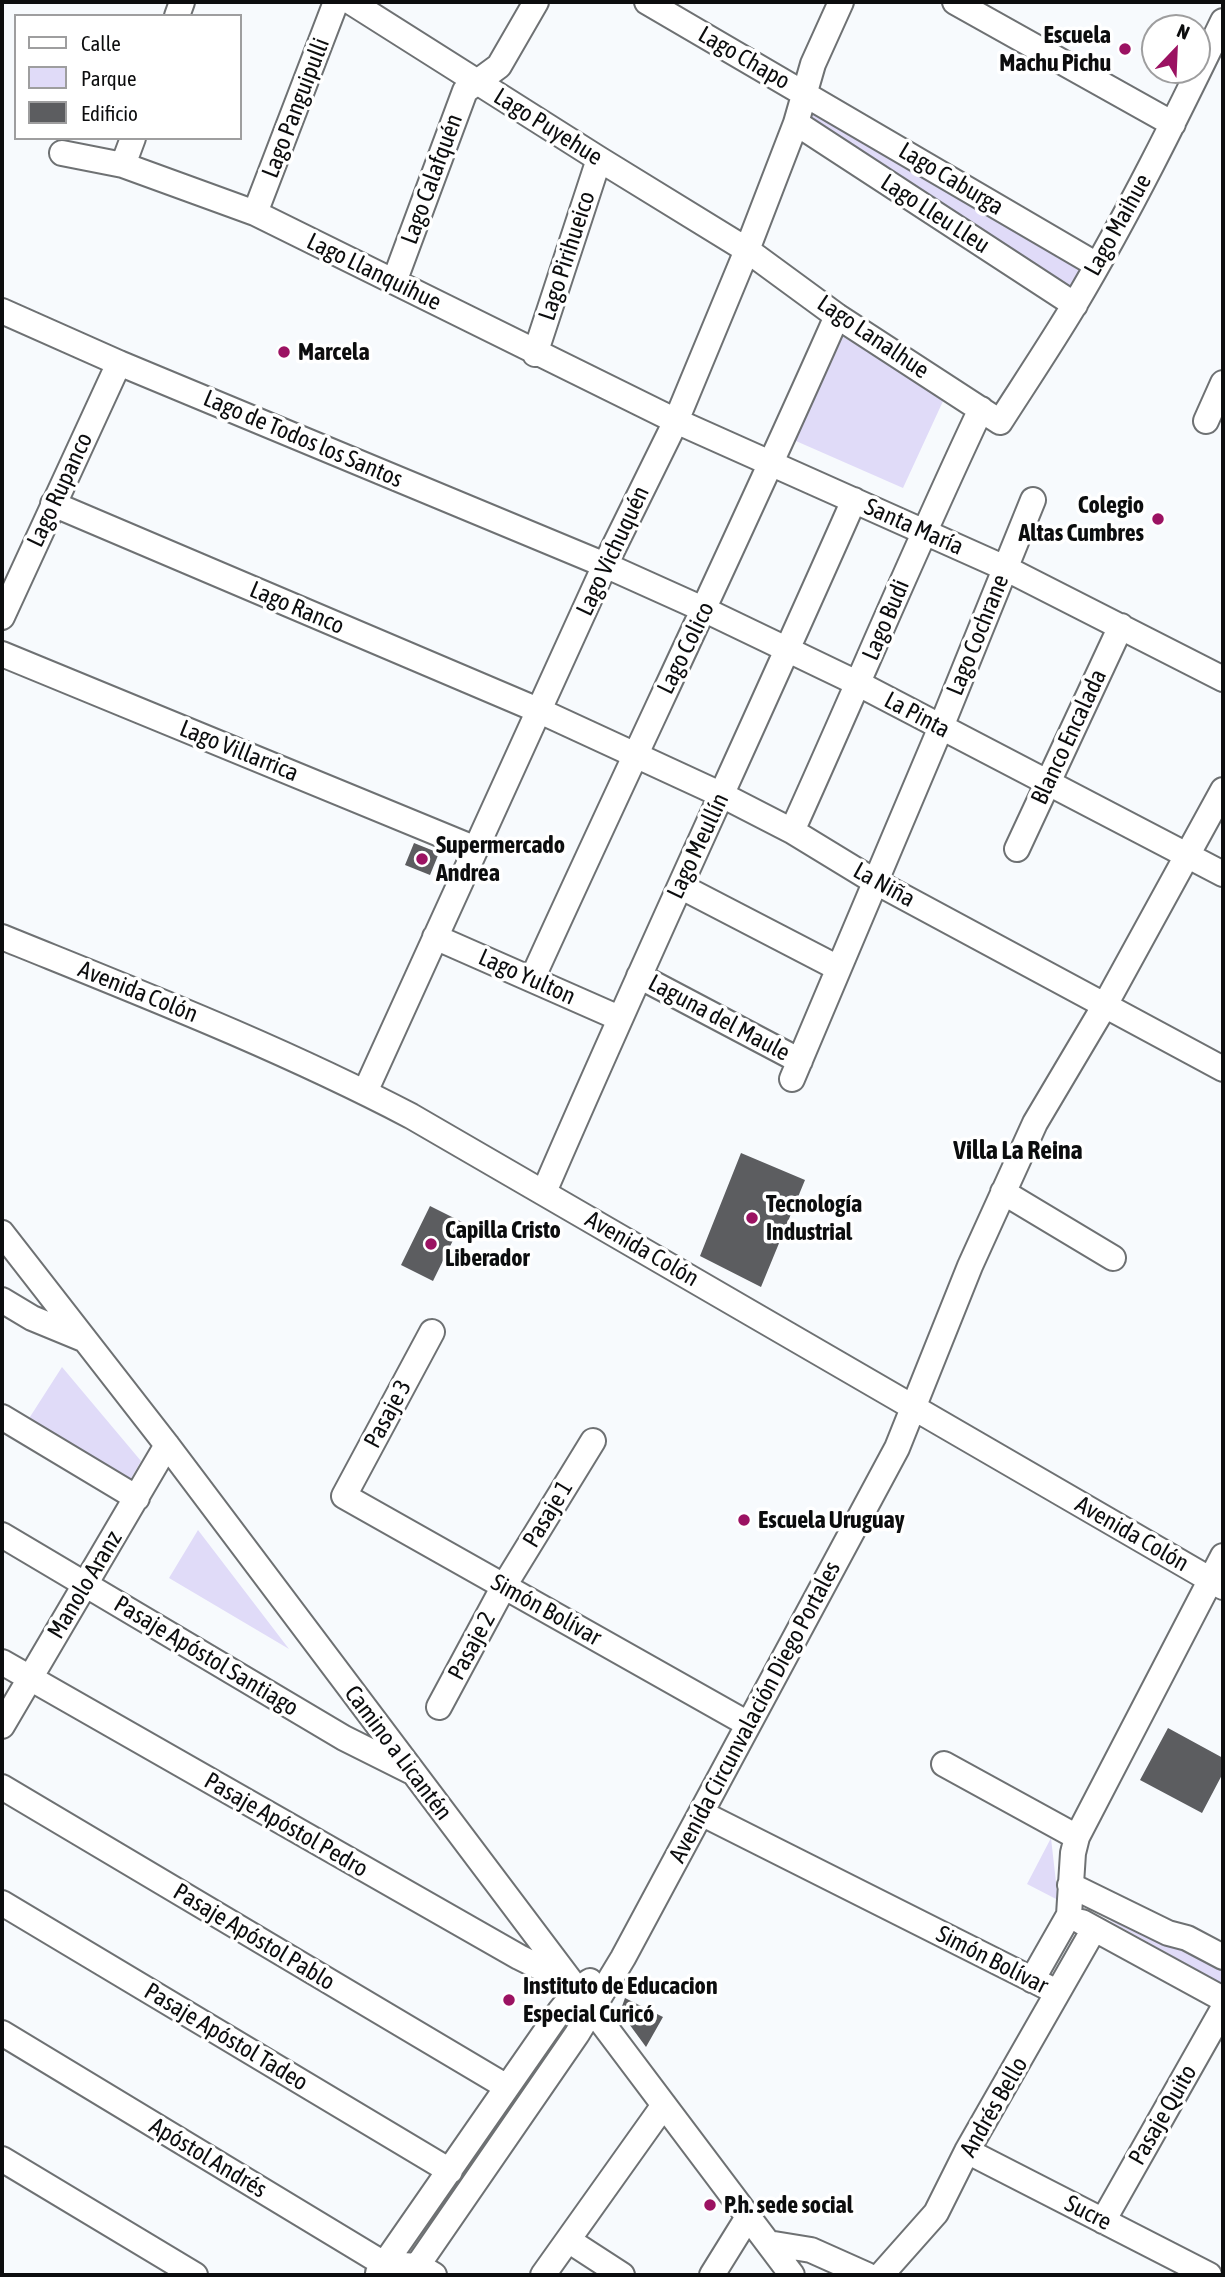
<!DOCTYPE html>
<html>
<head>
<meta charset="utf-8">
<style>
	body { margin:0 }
	#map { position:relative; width:1225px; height:2277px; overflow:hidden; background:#f7fafd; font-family:"Asap Condensed",sans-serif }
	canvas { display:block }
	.frame { position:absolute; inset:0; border:4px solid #0c0d0e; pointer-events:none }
	.legend { position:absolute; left:14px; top:14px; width:228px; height:126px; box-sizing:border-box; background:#fff; border:2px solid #9e9e9f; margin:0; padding:9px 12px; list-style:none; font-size:21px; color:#0c0d0e }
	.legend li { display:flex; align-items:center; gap:14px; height:35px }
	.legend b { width:35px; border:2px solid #9e9e9f }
	.north { position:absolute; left:1141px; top:14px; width:70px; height:70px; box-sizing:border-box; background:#fff; border:2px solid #9e9e9f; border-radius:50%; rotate:23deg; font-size:19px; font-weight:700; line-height:28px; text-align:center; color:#0c0d0e }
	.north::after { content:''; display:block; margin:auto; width:24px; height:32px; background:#9b1262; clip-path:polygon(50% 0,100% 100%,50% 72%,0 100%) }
</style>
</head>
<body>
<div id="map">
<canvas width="1225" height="2277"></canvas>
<div class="frame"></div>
<ul class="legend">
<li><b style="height:9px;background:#fff"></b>Calle</li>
<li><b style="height:19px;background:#e0dbf8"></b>Parque</li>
<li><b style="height:19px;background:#5c5d60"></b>Edificio</li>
</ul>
<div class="north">N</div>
</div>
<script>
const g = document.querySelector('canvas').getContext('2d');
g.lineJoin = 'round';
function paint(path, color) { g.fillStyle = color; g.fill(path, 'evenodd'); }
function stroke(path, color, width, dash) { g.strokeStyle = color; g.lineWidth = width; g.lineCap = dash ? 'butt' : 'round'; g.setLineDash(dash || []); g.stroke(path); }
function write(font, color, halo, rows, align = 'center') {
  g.font = font + ' "Asap Condensed",sans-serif'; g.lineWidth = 7; g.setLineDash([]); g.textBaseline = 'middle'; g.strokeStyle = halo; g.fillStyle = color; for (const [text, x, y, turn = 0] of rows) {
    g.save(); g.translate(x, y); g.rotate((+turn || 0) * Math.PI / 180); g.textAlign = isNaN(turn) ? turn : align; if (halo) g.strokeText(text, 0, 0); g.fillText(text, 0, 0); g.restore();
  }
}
paint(new Path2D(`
	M810,107L1082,272L1070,295L800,125Z
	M826,326L944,399L903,488L780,434Z
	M62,1367L141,1461L128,1484L28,1420Z
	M198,1530L289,1649L169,1578Z
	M1051,1838L1058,1900L1027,1884Z
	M1114,1913L1223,1969V1984L1110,1921Z`), '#e0dbf8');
paint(new Path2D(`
	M414,843L439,853L430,875L405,865Z
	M741,1153L805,1180L761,1287L700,1256Z
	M430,1206L462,1222L433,1281L401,1265Z
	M1168,1728L1223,1758V1773L1202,1813L1140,1780Z
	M625,1998L663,2017L646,2047L621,2013V2009Z`), '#5c5d60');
const minor = new Path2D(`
	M351,2L599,159L747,250L837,316L1000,422C1025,383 1051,344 1075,304C1129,213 1177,116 1223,21
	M647,2L1097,265
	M955,2L1173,124
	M177,16L182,2
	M796,123L1075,305
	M62,153L123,165L255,213L676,421L1005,568L1223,679
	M123,165L133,138
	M255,213L336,2
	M394,282L465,91L499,66L536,2
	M2,311L119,363L605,565L705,610L859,684L1223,874
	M535,354L599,159
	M1206,421L1223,383
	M53,504L540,711L722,795L792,831L874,881L1223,1069
	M2,617L119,363
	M2,654L476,849
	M792,831C856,690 915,548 981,409
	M1017,849L1121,626
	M680,886L838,968
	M2,937C140,993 279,1047 411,1116L1223,1587
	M435,937L619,1018
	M639,976L800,1061
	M532,979C633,757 739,538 837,316
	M792,1079L941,727L1033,500
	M365,1092L605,565L676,421L747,250L796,123L813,64L841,2
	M544,1192C644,960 752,731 854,500
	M1003,1192L1113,1258
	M2,1233L167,1445L792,2275
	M2,1300L32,1318L83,1339
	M432,1332L344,1496L748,1724
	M2,1417L137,1498
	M2,1535L344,1738L410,1771
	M2,1662L519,1957L565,1980
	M439,1707L504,1586L593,1441
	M2,1726L167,1445
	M944,1764L1077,1837
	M2,1787L507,2087
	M701,1813L1047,1987
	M1070,1885L1168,1933L1187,1938L1223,1957
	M2,1903L450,2171
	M1082,1922L1223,1999
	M1032,1980L1069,1915L1073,1853L1077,1837L1223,1556
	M2,2033L384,2264L419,2266L434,2275
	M967,2151L1209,2275
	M2,2159L195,2275
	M1103,2221L1223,2009
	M568,2240L622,2275
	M768,2243L811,2250L867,2275
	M378,2273L560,2011L577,1990L590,1981
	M411,2275L577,2034L623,1958L897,1448L970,1266L1035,1123L1105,1005L1223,790
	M543,2275L664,2105
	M712,2275L748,2217
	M881,2275L936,2213L967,2151L1094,1929`);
stroke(minor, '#6e7173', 28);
stroke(minor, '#fff', 24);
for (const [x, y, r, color] of [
	[1125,49,7,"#9b1262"],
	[284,352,7,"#9b1262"],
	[1158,519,7,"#9b1262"],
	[422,859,7,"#9b1262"],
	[752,1218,7,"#9b1262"],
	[431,1244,7,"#9b1262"],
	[744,1520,7,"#9b1262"],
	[509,2000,7,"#9b1262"],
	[710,2205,7,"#9b1262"]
]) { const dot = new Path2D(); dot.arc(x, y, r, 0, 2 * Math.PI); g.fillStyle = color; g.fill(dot); stroke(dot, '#fff', 2.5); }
write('bold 24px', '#0c0d0e', '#fff', [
	["Escuela",1111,35,"right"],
	["Machu Pichu",1111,63,"right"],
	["Marcela",298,352],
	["Colegio",1144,505,"right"],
	["Altas Cumbres",1144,533,"right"],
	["Supermercado",436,845],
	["Andrea",436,873],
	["Tecnología",766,1204],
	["Industrial",766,1232],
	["Capilla Cristo",445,1230],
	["Liberador",445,1258],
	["Escuela Uruguay",758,1520],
	["Instituto de Educacion",523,1986],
	["Especial Curicó",523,2014],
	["P.h. sede social",724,2205]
], 'left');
write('24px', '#0c0d0e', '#fff', [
	["Lago Chapo",744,58,30],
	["Lago Panguipulli",296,108,-69],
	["Lago Puyehue",548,127,32],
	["Lago Calafquén",432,179,-70],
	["Lago Caburga",951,179,31],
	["Lago Lleu Lleu",935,214,33],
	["Lago Maihue",1118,225,-61],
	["Lago Pirihueico",567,256,-72],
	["Lago Llanquihue",374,272,26],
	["Lago Lanalhue",873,337,34],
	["Lago de Todos los Santos",303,439,23],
	["Lago Rupanco",60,490,-65],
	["Santa María",914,527,24],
	["Lago Vichuquén",613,551,-65],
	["Lago Ranco",297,608,23],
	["Lago Budi",886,620,-67],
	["Lago Cochrane",978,635,-68],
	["Lago Colico",686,648,-64],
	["La Pinta",917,715,28],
	["Blanco Encalada",1069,737,-65],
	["Lago Villarrica",239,751,22],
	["Lago Meullín",698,846,-65],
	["La Niña",884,885,29],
	["Lago Yulton",527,977,24],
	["Avenida Colón",138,992,22],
	["Laguna del Maule",719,1018,28],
	["Avenida Colón",642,1249,30],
	["Pasaje 3",388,1414,-62],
	["Pasaje 1",548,1514,-59],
	["Avenida Colón",1132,1534,30],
	["Manolo Aranz",85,1585,-59],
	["Simón Bolívar",546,1610,29],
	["Pasaje 2",472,1646,-62],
	["Pasaje Apóstol Santiago",206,1656,31],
	["Avenida Circunvalación Diego Portales",755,1712,-62],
	["Camino a Licantén",398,1753,53],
	["Pasaje Apóstol Pedro",286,1825,30],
	["Pasaje Apóstol Pablo",254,1937,31],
	["Simón Bolívar",992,1960,27],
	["Pasaje Apóstol Tadeo",226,2037,31],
	["Andrés Bello",994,2107,-60],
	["Pasaje Quito",1163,2115,-60],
	["Apóstol Andrés",208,2158,31],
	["Sucre",1088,2213,27]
]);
write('bold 26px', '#0c0d0e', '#fff', [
	["Villa La Reina",1018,1151]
]);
</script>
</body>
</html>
